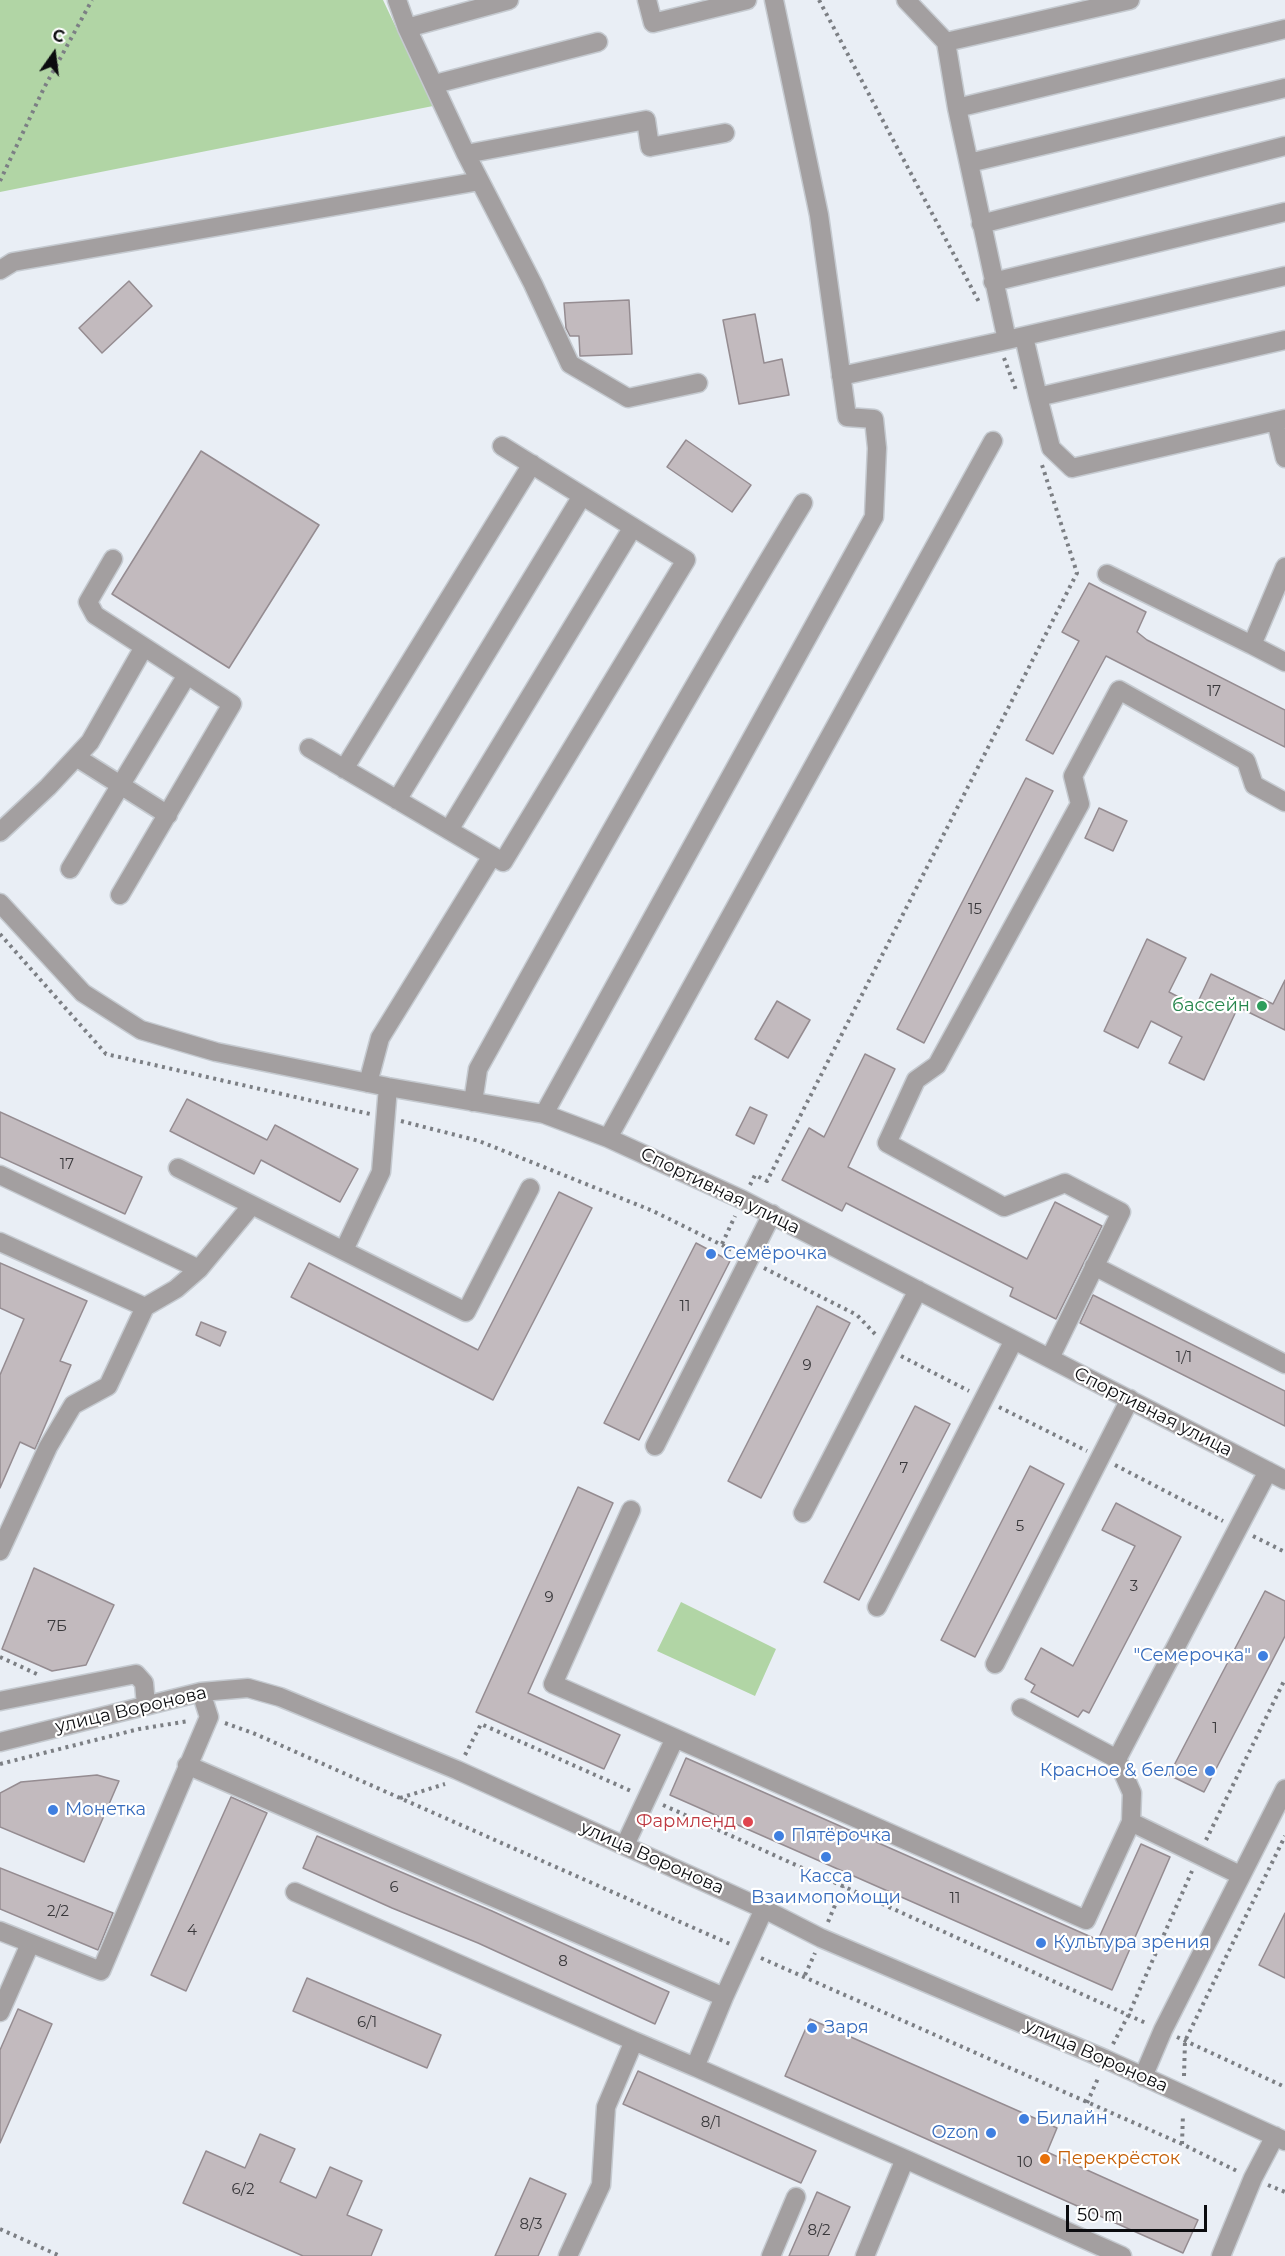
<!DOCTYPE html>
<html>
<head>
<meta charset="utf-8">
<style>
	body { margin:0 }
	#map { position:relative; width:1285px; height:2256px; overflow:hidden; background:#e9eef5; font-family:Montserrat,sans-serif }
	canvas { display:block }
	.north { position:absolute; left:24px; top:24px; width:60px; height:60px; -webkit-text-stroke:4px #fff; paint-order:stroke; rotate:14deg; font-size:16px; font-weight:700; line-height:24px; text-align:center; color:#0b0c0f }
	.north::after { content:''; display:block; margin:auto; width:21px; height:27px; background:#0b0c0f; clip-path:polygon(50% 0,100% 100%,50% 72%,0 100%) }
	.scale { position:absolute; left:1066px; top:2205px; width:141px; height:27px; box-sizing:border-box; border:3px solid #0b0c0f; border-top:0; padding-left:8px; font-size:18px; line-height:21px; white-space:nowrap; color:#0b0c0f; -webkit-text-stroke:4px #fff; paint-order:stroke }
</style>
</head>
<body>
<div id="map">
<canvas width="1285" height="2256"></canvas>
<div class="north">С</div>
<div class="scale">50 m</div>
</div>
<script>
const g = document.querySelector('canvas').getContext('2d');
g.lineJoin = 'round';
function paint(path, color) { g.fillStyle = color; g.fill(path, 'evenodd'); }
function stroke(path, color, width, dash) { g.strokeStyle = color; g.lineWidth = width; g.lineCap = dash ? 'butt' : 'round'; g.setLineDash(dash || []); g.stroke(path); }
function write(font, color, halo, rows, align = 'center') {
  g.font = font + ' Montserrat,sans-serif'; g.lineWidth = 4.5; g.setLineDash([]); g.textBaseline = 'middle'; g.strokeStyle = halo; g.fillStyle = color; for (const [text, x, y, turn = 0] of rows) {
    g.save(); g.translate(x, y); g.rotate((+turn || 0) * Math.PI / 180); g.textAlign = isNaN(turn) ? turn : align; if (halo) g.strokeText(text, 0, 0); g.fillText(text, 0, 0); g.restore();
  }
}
paint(new Path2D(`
	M0,0H383L433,106L0,192Z
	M681,1602L776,1649L755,1696L657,1651Z`), '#b1d5a5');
const building = new Path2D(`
	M129,281L152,306L102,353L79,328Z
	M629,300L632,354L580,356L579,336H570L566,328L564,303Z
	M755,314L764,363L782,359L789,395L739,404L723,320Z
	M686,440L751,485L732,512L667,467Z
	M201,451L319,525L229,668L112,594Z
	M1089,583L1146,612L1137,632L1147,640L1285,710V747L1106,656L1053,754L1026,740L1079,641L1062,632Z
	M1026,778L1053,791L924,1043L897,1029Z
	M1099,808L1127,821L1113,851L1085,838Z
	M1147,939L1186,958L1169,992L1196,1006L1211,974L1273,1004L1285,980V1030L1238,1007L1204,1080L1169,1063L1182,1037L1151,1021L1138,1048L1104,1031Z
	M777,1001L810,1020L788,1058L755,1039Z
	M865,1054L895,1069L848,1167L1027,1259L1055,1202L1102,1226L1056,1319L1010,1296L1013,1288L846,1203L842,1211L782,1180L809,1128L824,1137Z
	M187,1099L267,1140L275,1125L358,1169L340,1202L261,1160L254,1174L170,1131Z
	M750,1107L767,1115L754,1144L736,1135Z
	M0,1112L142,1177L125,1214L0,1157Z
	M559,1192L592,1208L493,1400L291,1297L309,1263L478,1350Z
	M696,1243L730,1261L639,1440L604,1423Z
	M0,1263L87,1301L60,1361L71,1365L35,1449L20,1442L0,1488V1375L24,1319L0,1308Z
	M1093,1295L1285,1391V1426L1080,1323Z
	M817,1306L850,1323L761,1498L728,1481Z
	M201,1322L226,1332L220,1346L196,1335Z
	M915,1406L950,1424L859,1600L824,1582Z
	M1030,1466L1064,1484L975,1657L941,1640Z
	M578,1487L613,1503L528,1693L620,1735L604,1769L476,1712Z
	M1116,1503L1181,1537L1089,1713L1083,1710L1078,1717L1031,1692L1035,1685L1025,1679L1041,1648L1073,1666L1135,1546L1102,1530Z
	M34,1568L114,1605L86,1665L52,1671L2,1649Z
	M1265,1591L1285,1601V1636L1204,1792L1169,1775Z
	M686,1758L1098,1940L1141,1844L1170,1857L1112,1990L670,1795Z
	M97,1775L119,1781L84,1862L0,1827V1793L21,1782Z
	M231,1797L267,1813L186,1991L151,1975Z
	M317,1836L492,1911L669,1992L655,2024L478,1943L392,1908L303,1868Z
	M0,1868L113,1913L98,1950L0,1909Z
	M1285,1913V1978L1259,1965Z
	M307,1978L441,2035L427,2068L293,2011Z
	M18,2009L52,2024L0,2143V2050Z
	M810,2019L1057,2128L1047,2152L1198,2220L1183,2253L785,2076Z
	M638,2071L816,2151L801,2183L623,2104Z
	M260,2134L295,2149L280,2182L316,2198L330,2167L362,2181L347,2215L382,2230L371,2256H303L183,2203L206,2151L245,2168Z
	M530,2178L566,2194L538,2256H495Z
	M817,2192L850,2207L828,2256H789Z`);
paint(building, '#c2babe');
stroke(building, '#958c91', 1.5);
const minor = new Path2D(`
	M397,0L407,28L466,154L533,284L570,364L628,398L698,383
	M647,0L653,23L747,0
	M906,0L946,42L957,108L1007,340L1285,276
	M407,28L509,0
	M946,42L1130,0
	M435,84L598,42
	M957,108L1285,29
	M466,154L646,120L650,147L725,133
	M969,163L1285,88
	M981,224L1285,146
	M0,270L13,262L480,181
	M993,282L1285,212
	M1024,337L1038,397L1285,340
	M841,376L1007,340
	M1038,397L1051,448L1072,468L1285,419
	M1276,421L1285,458
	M113,559L88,602L95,615L232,704L120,895
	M1285,567L1252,645L1285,662
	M1107,574L1252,645
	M309,748L503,862L686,560L502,446
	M76,757L168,815
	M344,769L532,464
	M397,800L582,496
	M449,830L633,527
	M0,832L48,787L90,742L144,647
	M70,869L187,675
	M0,903L83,993L141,1030L216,1052L388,1087L544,1114L608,1138L743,1200L1285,1480
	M368,1083L380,1038L492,856
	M473,1102L478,1069C583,879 690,689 803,503
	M544,1114L874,517L877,448L874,419L847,417L819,215L774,0
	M608,1138L993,441
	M178,1168L252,1205
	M0,1175L199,1269
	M0,1242L145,1307L176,1289L199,1269L252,1205L466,1312L530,1188
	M344,1250L381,1172L388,1087
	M1094,1266L1285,1364
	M1050,1358L1121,1212L1065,1183L1004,1207L887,1143L916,1080L937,1065L1080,804L1073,776L1119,690L1246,761L1254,785L1285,802
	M655,1446L772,1214
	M631,1510L553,1684L1086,1920L1131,1822L1240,1875
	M803,1513L918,1290
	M0,1551L48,1447L73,1405L108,1386L145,1307
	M877,1607L1014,1340
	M995,1664L1130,1399
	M0,1701L136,1674L144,1683L146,1705
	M1021,1708L1117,1759
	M0,1742L201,1692L248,1688L280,1697L457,1770L764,1909L821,1938L1105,2059L1285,2141
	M187,1765L724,1997
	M1131,1822L1132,1793L1117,1759L1268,1471
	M625,1845L675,1738
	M295,1892L634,2041
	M0,1931L101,1971L209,1717L201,1692
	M0,2012L30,1944
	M695,2067L905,2159L865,2256
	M1143,2077L1163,2030L1285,1789
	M905,2159L1122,2256
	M568,2256L601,2185L606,2107L634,2041L695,2067L724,1997L764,1909
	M771,2256L796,2197
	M1221,2256L1253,2178L1275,2136`);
stroke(minor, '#c5cad0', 21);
stroke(new Path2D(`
	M819,0L979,302
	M0,181L44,88L92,0
	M1004,358L1016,390
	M0,934L106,1054L370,1114
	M401,1121L479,1141L653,1211L734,1251
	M750,1185L755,1175L767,1181L1077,573L1042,465
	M722,1244L735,1216
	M764,1268L857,1315L875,1334
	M901,1356L969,1391
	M999,1407L1087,1451
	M1115,1465L1223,1521
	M1253,1536L1285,1552
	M0,1657L39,1675
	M225,1723L253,1733L730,1944
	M465,1755L481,1724L631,1791
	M0,1764L139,1729L189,1721
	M400,1798L445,1784
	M663,1805L1148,2024
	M1206,1840L1285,1679
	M828,1922L843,1886
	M761,1958L1182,2144L1239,2172
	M805,1975L815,1953
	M1177,2037L1285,2087
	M1113,2044L1128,2016L1192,1871
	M1184,2076L1185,2041L1285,1836
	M1087,2103L1099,2076
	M1182,2144L1183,2114
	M1268,2185L1285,2192
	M0,2229L60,2256`), '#7c7f84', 4, [3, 4.5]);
stroke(minor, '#a39fa0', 18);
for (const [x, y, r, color] of [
	[1262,1006,6,"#2e9e5b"],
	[711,1254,6,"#3f7fe0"],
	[1263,1656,6,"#3f7fe0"],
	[1210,1771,6,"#3f7fe0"],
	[53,1810,6,"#3f7fe0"],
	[748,1822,6,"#e0444e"],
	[779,1836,6,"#3f7fe0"],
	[826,1857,6,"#3f7fe0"],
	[1041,1943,6,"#3f7fe0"],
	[812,2028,6,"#3f7fe0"],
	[1024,2119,6,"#3f7fe0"],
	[991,2133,6,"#3f7fe0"],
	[1045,2159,6,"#e8710a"]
]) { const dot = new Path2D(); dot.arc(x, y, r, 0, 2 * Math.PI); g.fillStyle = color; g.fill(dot); stroke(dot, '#fff', 2); }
write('15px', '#39383b', null, [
	["17",1214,692],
	["15",975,910],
	["17",67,1165],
	["11",685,1307],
	["1/1",1184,1358],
	["9",807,1366],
	["7",904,1469],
	["5",1020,1527],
	["3",1134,1587],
	["9",549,1598],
	["7Б",57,1627],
	["1",1215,1729],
	["6",394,1888],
	["11",955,1899],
	["2/2",58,1912],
	["4",192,1931],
	["8",563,1962],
	["6/1",367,2023],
	["8/1",711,2123],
	["10",1025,2163],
	["6/2",243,2190],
	["8/3",531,2225],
	["8/2",819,2231]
]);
write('18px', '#27864d', '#fff', [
	["бассейн",1250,1006]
], 'right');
write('18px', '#0b0c0f', '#fff', [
	["Спортивная улица",720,1191,26],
	["Спортивная улица",1153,1412,27],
	["улица Воронова",131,1710,-13],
	["улица Воронова",652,1858,24],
	["улица Воронова",1096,2056,24]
]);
write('18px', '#366cbe', '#fff', [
	["Семёрочка",723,1254],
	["\"Семерочка\"",1251,1656,"right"],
	["Красное & белое",1198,1771,"right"],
	["Монетка",65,1810],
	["Пятёрочка",791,1836],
	["Касса",826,1877,"center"],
	["Взаимопомощи",826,1898,"center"],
	["Культура зрения",1053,1943],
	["Заря",824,2028],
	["Билайн",1036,2119],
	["Ozon",979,2133,"right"]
], 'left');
write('18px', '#be3a42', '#fff', [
	["Фармленд",736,1822]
], 'right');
write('18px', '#c56008', '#fff', [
	["Перекрёсток",1057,2159]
], 'left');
</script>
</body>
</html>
